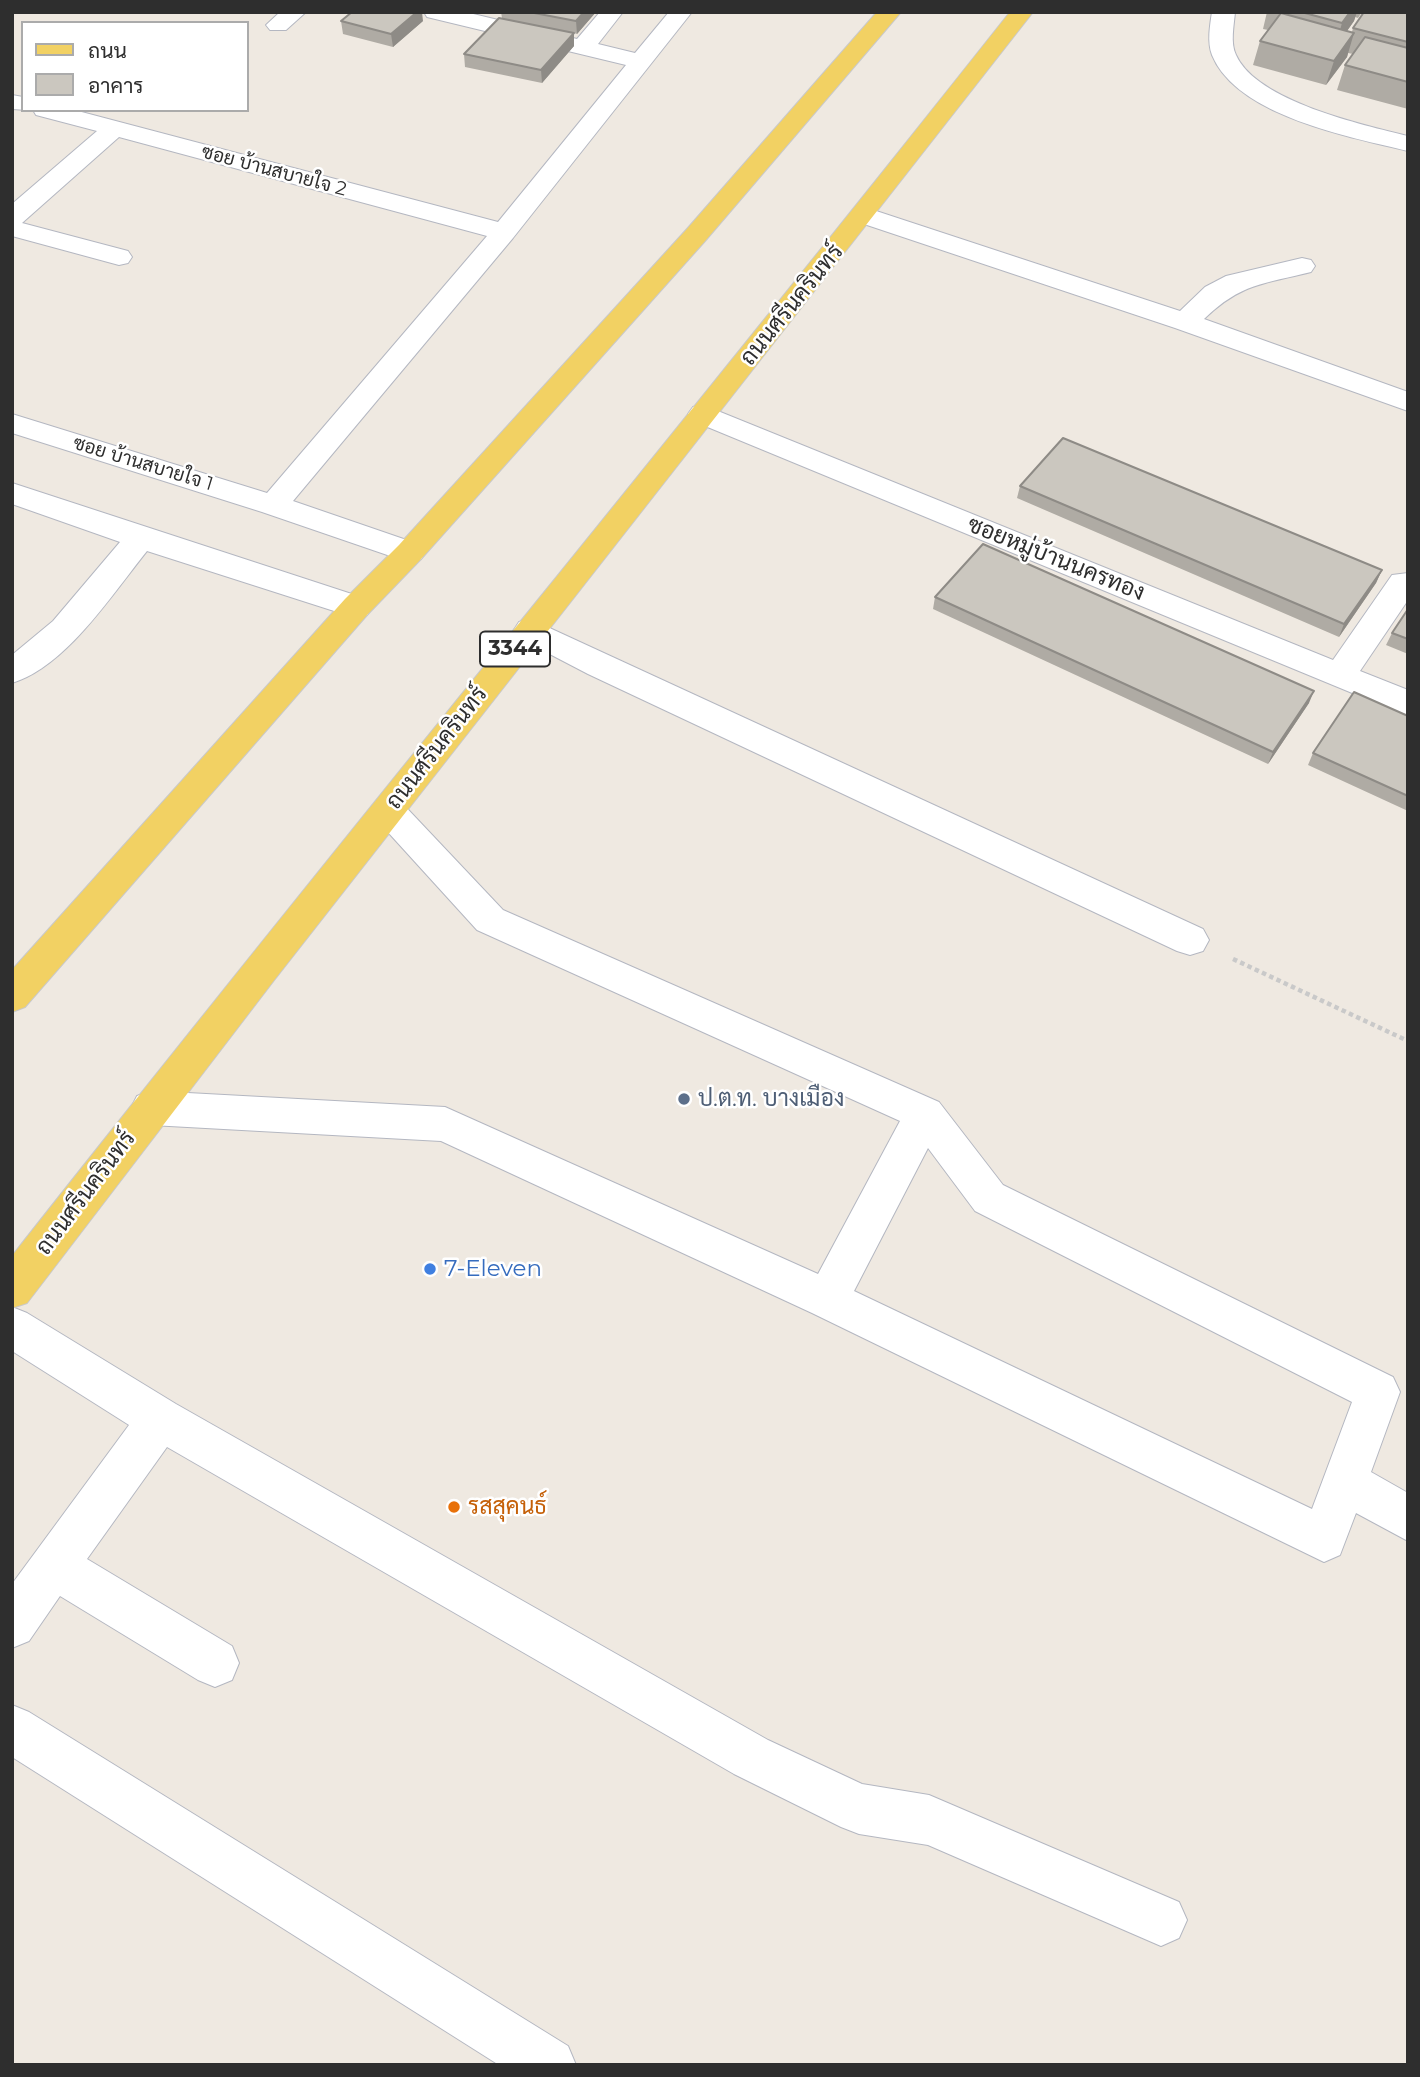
<!DOCTYPE html>
<html>
<head>
<meta charset="utf-8">
<style>
	body { margin:0 }
	#map { position:relative; width:1420px; height:2077px; overflow:hidden; background:#efe9e1; font-family:Montserrat,Sarabun,sans-serif }
	canvas { display:block }
	.frame { position:absolute; inset:0; border:14px solid #2e2e2e; pointer-events:none }
	.legend { position:absolute; left:21px; top:21px; width:228px; height:91px; box-sizing:border-box; background:#fff; border:2px solid #ababab; margin:0; padding:9px 12px; list-style:none; font-size:21px; color:#2e2e2e }
	.legend li { display:flex; align-items:center; gap:14px; height:35px }
	.legend b { width:35px; border:2px solid #ababab }
</style>
</head>
<body>
<div id="map">
<canvas width="1420" height="2077"></canvas>
<div class="frame"></div>
<ul class="legend">
<li><b style="height:9px;background:#f2d163"></b>ถนน</li>
<li><b style="height:19px;background:#cbc7bf"></b>อาคาร</li>
</ul>
</div>
<script>
const g = document.querySelector('canvas').getContext('2d');
g.lineJoin = 'round';
function stroke(path, color, width, dash) { g.strokeStyle = color; g.lineWidth = width; g.lineCap = dash ? 'butt' : 'round'; g.setLineDash(dash || []); g.stroke(path); }
function paint(path, color) { g.fillStyle = color; g.fill(path, 'evenodd'); }
function write(font, color, halo, rows, align = 'center') {
  g.font = font + ' Montserrat,Sarabun,sans-serif'; g.lineWidth = 5; g.setLineDash([]); g.textBaseline = 'middle'; g.strokeStyle = halo; g.fillStyle = color; for (const [text, x, y, turn = 0] of rows) {
    g.save(); g.translate(x, y); g.rotate((+turn || 0) * Math.PI / 180); g.textAlign = isNaN(turn) ? turn : align; if (halo) g.strokeText(text, 0, 0); g.fillText(text, 0, 0); g.restore();
  }
}
const minor = new Path2D(`
	M280,12H306L286,30H270L266,25Z
	M424,12H465L577,39L600,12H623L598,44L635,53L669,12H692L513,238L293,501L421,545L426,552L421,559L410,563L399,559L262,512L12,433V414L267,493L487,236L119,137L22,223L128,251L132,257L128,263L119,265L12,236V204L97,131L36,115L33,110H74L498,222L626,65L427,17Z
	M1212,12H1235C1234,25 1230,43 1236,55C1256,101 1363,125 1408,136V151C1350,137 1237,116 1212,55C1207,42 1210,25 1212,12Z
	M12,95L23,97V110H27L12,109Z
	M864,207L1180,311L1205,287L1226,276L1302,258L1311,260L1315,266L1311,272C1264,284 1241,283 1204,319L1408,392V411L1175,328L855,221L851,215L855,209Z
	M703,405L1333,660L1392,575L1408,573V600L1360,671L1408,690V716L693,421L688,414L693,407Z
	M12,483L367,599L372,607L367,615L356,618L147,551C113,593 66,667 12,683V655L53,621L120,542L12,504Z
	M530,619L1203,929L1209,940L1203,951L1190,955L1177,951L588,674L519,638L514,630L519,622Z
	M388,797L400,801L503,910L939,1102L1003,1185L1393,1377L1400,1392L1371,1472L1408,1493V1541L1356,1513L1340,1555L1324,1562L812,1313L441,1141L151,1125L137,1120L131,1108L137,1096L151,1091L445,1107L818,1274L900,1121L477,930L376,819L370,810L376,801ZM928,1148L975,1211L1352,1402L1312,1509L854,1291Z
	M12,1307L27,1313L176,1404L768,1740L862,1784L929,1795L1179,1902L1187,1920L1179,1938L1161,1946L928,1845L859,1834L841,1827L734,1774L167,1447L87,1559L232,1646L239,1663L232,1680L215,1687L198,1680L60,1596L29,1641L12,1648V1584L129,1425L12,1351Z
	M12,1705L29,1712L568,2046L576,2065H499L12,1757Z`);
const major = new Path2D(`
	M877,12H901L705,241L421,559L367,615L25,1007L12,1012V970L345,599L399,545L687,229Z
	M1010,12H1033L275,979L27,1303L12,1308V1256C341,838 680,429 1010,12Z`);
stroke(minor, '#b4b7c1', 2);
stroke(major, '#c9c9c9', 2);
stroke(new Path2D(`
	M1233,959L1408,1041`), '#c9c9c9', 4.5, [4.5, 3.5]);
paint(minor, '#fff');
paint(major, '#f2d163');
paint(new Path2D(`
	M501,12H596L577,34L574,33V46L542,83L465,67L464,54L502,18Z
	M1267,12H1362L1358,18L1355,17L1354,21L1347,31L1352,32L1353,28L1408,12V109L1337,90L1345,65L1353,54L1348,53L1347,57L1326,85L1253,65L1260,41L1268,30L1263,29Z
	M341,21H423L393,47L343,34Z
	M1020,486L1382,570L1376,583L1339,637L1017,498Z
	M935,597L1309,703L1268,764L933,609Z
	M1408,609V654L1386,645L1392,633Z
	M1408,716V811L1308,765L1313,753Z`), '#afaba4');
paint(new Path2D(`
	M417,12H422L423,21L393,47L391,34Z
	M584,12H596L577,34L576,21Z
	M1350,12H1357L1354,21L1335,48L1342,23Z
	M574,33V46L542,83L541,70Z
	M1354,33L1347,57L1326,85L1334,61Z
	M1382,570L1376,583L1339,637L1344,624Z
	M1314,691L1309,703L1268,764L1273,752Z`), '#8e8b86');
const building = new Path2D(`
	M352,12H417L391,34L341,21Z
	M529,12H584L576,21Z
	M1301,12H1350L1342,23Z
	M1364,12H1408V42L1353,28Z
	M1281,13L1354,33L1334,61L1260,41Z
	M499,18L574,33L541,70L464,54Z
	M1365,37L1408,48V82L1345,65Z
	M1063,438L1382,570L1344,624L1020,486Z
	M983,544L1314,691L1273,752L935,597Z
	M1408,609V639L1392,633Z
	M1354,692L1408,716V796L1313,753Z`);
paint(building, '#cbc7bf');
stroke(building, '#8e8b86', 2);
for (const [x, y, r, color] of [
	[684,1099,7,"#5c6f8a"],
	[430,1269,7,"#3f7fe0"],
	[454,1507,7,"#e8710a"]
]) { const dot = new Path2D(); dot.arc(x, y, r, 0, 2 * Math.PI); g.fillStyle = color; g.fill(dot); stroke(dot, '#fff', 2.5); }
write('19px', '#2e2e2e', '#fff', [
	["ซอย บ้านสบายใจ 2",274,171,15],
	["ซอย บ้านสบายใจ 1",143,464,17]
]);
for (const [x, y, w] of [
	[515,649,70]
]) { const box = new Path2D(); box.roundRect(x - w / 2, y - 17.5, w, 35, 5); g.fillStyle = '#fff'; g.fill(box); stroke(box, '#2e2e2e', 2); }
write('bold 21px', '#2e2e2e', null, [
	["3344",515,649]
]);
write('23px', '#2e2e2e', '#fff', [
	["ถนนศรีนครินทร์",792,305,-51],
	["ซอยหมู่บ้านนครทอง",1056,559,22],
	["ถนนศรีนครินทร์",437,748,-52],
	["ถนนศรีนครินทร์",86,1193,-53]
]);
write('23px', '#4e5e75', '#fff', [
	["ป.ต.ท. บางเมือง",698,1099]
], 'left');
write('23px', '#366cbe', '#fff', [
	["7-Eleven",444,1269]
], 'left');
write('23px', '#c56008', '#fff', [
	["รสสุคนธ์",468,1507]
], 'left');
</script>
</body>
</html>
